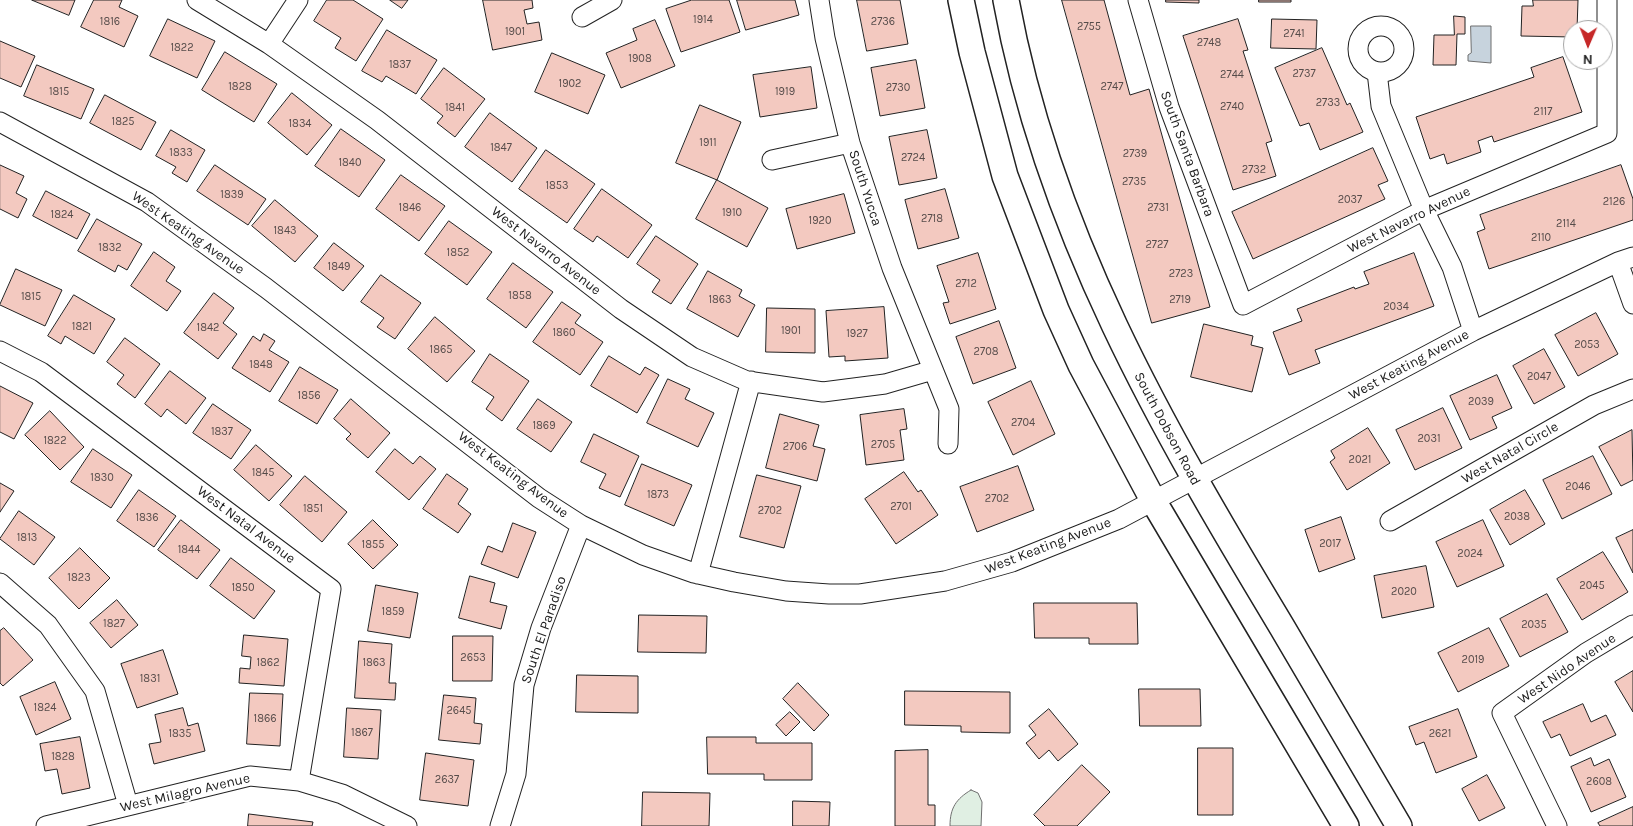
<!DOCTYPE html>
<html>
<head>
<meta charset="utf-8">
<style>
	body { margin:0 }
	#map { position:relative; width:1633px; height:826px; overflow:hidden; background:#fff; font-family:Karla,sans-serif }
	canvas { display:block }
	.north { position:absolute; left:1563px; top:20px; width:50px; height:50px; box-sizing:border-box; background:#fff; border:1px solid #a7a7a7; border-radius:50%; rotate:181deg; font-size:14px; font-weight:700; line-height:20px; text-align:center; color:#222 }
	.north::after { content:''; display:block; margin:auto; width:18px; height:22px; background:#c62828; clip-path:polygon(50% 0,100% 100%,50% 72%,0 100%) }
</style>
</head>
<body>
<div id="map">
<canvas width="1633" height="826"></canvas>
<div class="north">N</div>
</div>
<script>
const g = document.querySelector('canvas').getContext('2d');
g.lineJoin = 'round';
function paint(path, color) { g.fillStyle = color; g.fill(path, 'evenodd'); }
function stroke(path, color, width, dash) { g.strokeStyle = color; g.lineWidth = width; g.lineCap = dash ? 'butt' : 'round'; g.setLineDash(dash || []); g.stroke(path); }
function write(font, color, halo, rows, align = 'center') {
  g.font = font + ' Karla,sans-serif'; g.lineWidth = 4; g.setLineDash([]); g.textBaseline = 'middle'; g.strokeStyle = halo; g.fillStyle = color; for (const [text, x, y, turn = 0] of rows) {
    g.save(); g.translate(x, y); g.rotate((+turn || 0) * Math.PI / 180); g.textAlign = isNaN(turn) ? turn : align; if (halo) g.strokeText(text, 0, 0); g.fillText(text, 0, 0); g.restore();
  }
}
const green = new Path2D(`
	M971,790L978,793L982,802L981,826H950C950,808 956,799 971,790Z`);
paint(green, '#e0efe3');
stroke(green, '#6f6f6f', 1);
const water = new Path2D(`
	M1471,26H1491V63L1468,61V55L1471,53Z`);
paint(water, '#c7d3dd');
stroke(water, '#6f6f6f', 1);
const building = new Path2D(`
	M32,0H75L69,15Z
	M94,0H122L119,7L138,16L124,47L81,27Z
	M327,0H353L383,19L356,61L335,48L341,38L314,21Z
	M390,0H408L402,8Z
	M483,0H532L533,8L524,10L527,24L539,22L542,40L493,50Z
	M692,0H729L740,32L681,52L666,9Z
	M737,0H795L799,15L746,30Z
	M857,0H900L908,44L867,51Z
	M1062,0H1104L1130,95L1149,89L1210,307L1152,323Z
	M1166,0H1199V3L1166,2Z
	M1259,0H1291V2H1259Z
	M1533,0H1578L1577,30H1573V37L1521,36L1522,6H1533Z
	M1454,16L1465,17V34H1457L1456,65H1433L1434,35H1454Z
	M168,19L215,41L197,78L150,56Z
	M1238,19L1248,50L1243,51L1272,141L1266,143L1276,176L1233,190L1183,36Z
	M1272,19L1317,20L1316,49L1271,48Z
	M655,20L675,66L621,88L606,53L637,40L633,29Z
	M387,30L437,60L416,94L386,76L382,82L362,71Z
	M0,41L35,56L21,87L0,78Z
	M1322,48L1347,105L1350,103L1363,132L1320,150L1309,123L1300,126L1275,68Z
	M225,52L277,84L254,122L202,90Z
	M552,53L605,75L588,114L535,92Z
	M1563,57L1582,112L1494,142L1492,136L1478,141L1481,152L1447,164L1444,154L1430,159L1416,117L1534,77L1531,68Z
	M916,60L925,108L880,116L871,68Z
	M37,65L94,89L81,119L24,96Z
	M811,67L817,108L760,117L753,75Z
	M444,68L485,99L455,137L437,123L443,116L421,99Z
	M292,93L332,125L307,155L268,123Z
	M105,95L156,122L141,150L90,123Z
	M700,105L741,122L717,180L676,163Z
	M490,113L537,148L512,182L465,147Z
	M341,129L385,160L359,197L315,166Z
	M171,130L205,150L187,182L172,173L176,167L156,156Z
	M927,130L937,178L899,185L889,137Z
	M1373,148L1388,181L1378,185L1385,199L1253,259L1232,212Z
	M546,150L595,184L567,223L519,189Z
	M0,165L24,176L16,193L27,199L18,218L0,209Z
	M215,165L266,199L248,225L197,191Z
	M1621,165L1633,199V220L1489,269L1477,232L1485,229L1480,215Z
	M401,175L445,206L419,241L376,209Z
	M717,180L768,208L747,247L696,219Z
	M602,189L652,225L628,258L597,236L593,242L574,229Z
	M945,189L959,238L918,249L905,200Z
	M46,191L90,214L77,239L33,216Z
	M844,194L855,233L797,249L786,209Z
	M275,200L318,236L295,262L252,226Z
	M97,219L142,244L127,270L118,265L115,272L78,251Z
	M449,221L492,252L467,285L425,254Z
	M656,236L698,264L671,304L652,292L660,280L637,264Z
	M334,243L364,266L343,291L314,268Z
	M154,252L175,267L166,281L181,291L167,311L131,286Z
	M978,253L996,309L950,324L943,303L949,302L937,266Z
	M1414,253L1434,306L1315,350L1320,363L1289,375L1273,332L1302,321L1297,309L1354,287L1355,289L1369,284L1364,272Z
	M513,263L553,292L526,328L487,299Z
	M16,269L62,290L45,326L0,305Z
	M708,271L742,290L739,296L755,305L738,337L687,309Z
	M381,275L421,303L395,339L377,327L384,318L361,302Z
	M214,293L234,308L223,323L237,334L218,359L184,333Z
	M74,295L115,319L94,354L65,336L61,344L48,336Z
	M562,302L581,315L575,323L603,342L580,375L533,342Z
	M884,307L888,358L845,361V356L829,357L826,311Z
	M767,308L815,309V353L766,352Z
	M1596,313L1618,354L1578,376L1555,335Z
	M435,317L475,351L447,382L408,349Z
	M999,321L1016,368L973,384L956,337Z
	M1204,324L1253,336L1251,345L1263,348L1252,392L1191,377Z
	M264,334L275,341L269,350L289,362L270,392L232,368L253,336L260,341Z
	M125,338L160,364L135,398L117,384L124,375L107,362Z
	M1544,349L1565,387L1534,404L1513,366Z
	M490,354L529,381L502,421L486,409L494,397L472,382Z
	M609,356L640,375L645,367L659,375L637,413L591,386Z
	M300,367L338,390L317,424L279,401Z
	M170,371L206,398L186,424L167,409L161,417L145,404Z
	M1497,375L1512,408L1492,417L1497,428L1470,440L1450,396Z
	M668,379L690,389L685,399L714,413L698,447L647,423Z
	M1031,381L1055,434L1013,455L988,402Z
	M0,386L33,403L14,439L0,432Z
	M351,399L390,433L368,458L346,439L351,434L334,419Z
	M538,399L572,422L551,452L517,429Z
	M213,404L251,430L231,459L193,433Z
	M1443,408L1462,448L1415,470L1396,430Z
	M904,409L907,429L900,430L904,460L866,465L860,415Z
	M50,411L84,447L60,470L25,435Z
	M780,414L819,425L813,446L825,449L817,481L766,468Z
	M1368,428L1390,463L1347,490L1330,462L1335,458L1331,451Z
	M1632,430L1633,480L1621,486L1599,447Z
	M594,434L639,456L620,497L599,488L606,474L581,462Z
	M256,445L292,476L269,501L234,470Z
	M93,449L132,475L111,508L71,482Z
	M395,449L413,464L420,456L436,469L409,500L376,472Z
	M1593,456L1612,494L1562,519L1543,480Z
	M642,464L692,485L674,526L625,505Z
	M1018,466L1034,510L977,532L960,487Z
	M904,472L918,492L921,490L938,515L896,544L865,499Z
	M447,474L468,489L458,504L471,514L458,533L423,509Z
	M757,475L801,486L784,548L740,537Z
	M305,476L347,512L322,542L280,505Z
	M0,483L14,491L0,512Z
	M139,490L176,516L154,547L117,521Z
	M1525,490L1545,524L1510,545L1490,510Z
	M19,511L55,537L34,565L0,539Z
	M1341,517L1355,559L1319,572L1305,530Z
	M181,520L220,550L197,579L158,550Z
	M373,520L398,545L373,569L348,544Z
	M1483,520L1504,566L1457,587L1436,542Z
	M513,523L536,532L518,578L481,564L488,546L502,552Z
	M1633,530V573L1616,538Z
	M80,548L110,578L79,609L49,578Z
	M1603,552L1628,592L1582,620L1557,579Z
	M231,558L275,591L254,619L210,586Z
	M1426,566L1434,607L1382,618L1374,576Z
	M470,576L495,583L490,602L507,606L501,629L459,618Z
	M376,585L418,593L410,638L368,631Z
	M1547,594L1568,632L1520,657L1500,619Z
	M117,600L138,625L111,648L90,623Z
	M1034,603H1137L1138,644H1089V638H1035Z
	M639,615L707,616L706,653L638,652Z
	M4,628L33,660L3,686L0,683V631Z
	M1489,628L1509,666L1458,692L1438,653Z
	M244,635L288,639L284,686L239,683L240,668L250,669L251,657L242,656Z
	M453,636H493L492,681H453Z
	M359,641L392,644L389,683H396L395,700L355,698Z
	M163,650L178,694L137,708L121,664Z
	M1633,671V712L1615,682Z
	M577,675L638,676V713L576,712Z
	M55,682L71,719L36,735L20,697Z
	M798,683L829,715L814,731L783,699Z
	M1139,689H1200L1201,726H1140Z
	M905,691L1010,692V733L961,732V726L905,725Z
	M250,693L283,694L280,746L247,744Z
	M444,695L476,698L474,723L482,724L480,744L439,740Z
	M1583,704L1591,722L1606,715L1616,735L1570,756L1560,734L1551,738L1543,722Z
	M183,708L188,726L198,723L205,751L154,764L149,744L161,742L155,715Z
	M347,708L381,710L378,759L344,757Z
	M1049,709L1078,744L1058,761L1049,750L1039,759L1026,743L1036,735L1029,726Z
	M1458,709L1477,757L1436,773L1424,742L1416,745L1409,727Z
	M790,712L800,722L786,736L776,725Z
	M80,737L90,788L62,794L57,769L45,771L40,744Z
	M707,737H756V743H812V780H764V774H708Z
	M1198,748H1233V815H1198Z
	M928,750V805H935V826H895V751Z
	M426,753L474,760L468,806L420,800Z
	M1591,758L1594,766L1609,759L1626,797L1591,812L1571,767Z
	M1082,765L1110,792L1077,826H1045L1034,815Z
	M1487,775L1505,808L1479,821L1462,789Z
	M643,792L710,793L709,826H642Z
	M793,801L830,802L829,826H793Z
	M1633,807V826H1600L1598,823Z
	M249,814L313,822L312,826H248Z`);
paint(building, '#f3c9c0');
stroke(building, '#222', 1);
const minor = new Path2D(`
	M197,0L269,44L377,120L621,309L692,357L747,381L823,392L885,384L933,370
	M819,0L825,38L850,143L892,268L949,409L948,444
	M1138,0L1169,107L1243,305L1424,210L1607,133V0
	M582,17L612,0
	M1358 49a23 23 0 1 1 46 0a23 23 0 1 1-46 0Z
	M269,44L298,0
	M1377,72L1381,106L1424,210L1452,267L1473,331
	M0,122L147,202L266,288L539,498L581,525L643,555L694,573L734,582L786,591L829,594H860L945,581L1012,562L1119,519L1473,331L1618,262L1633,257
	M772,160L850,143
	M1618,262L1633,304
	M0,351L41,372L331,589L299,781
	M1390,521L1594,405L1633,389
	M698,574L751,381
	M0,583L48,625L95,691L128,805
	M46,826L250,776L299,781L342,794L407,826
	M500,826L516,774L524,685L541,628L581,525
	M1557,826L1502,713L1586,653L1633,625`);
const major = new Path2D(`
	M961,0L972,52L1005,176L1056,310L1081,365L1154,502L1346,826
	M1006,0C1048,232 1162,428 1282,627C1321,693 1360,759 1399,826`);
stroke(minor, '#222', 21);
stroke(major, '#222', 28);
stroke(minor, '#fff', 19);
stroke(major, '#fff', 25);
write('11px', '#564c4a', null, [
	["1914",703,20],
	["1816",110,22],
	["2736",883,22],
	["2755",1089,27],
	["1901",515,32],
	["2741",1294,34],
	["2748",1209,43],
	["1822",182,48],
	["1908",640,59],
	["1837",400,65],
	["2737",1304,74],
	["2744",1232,75],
	["1902",570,84],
	["1828",240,87],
	["2747",1112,87],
	["2730",898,88],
	["1815",59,92],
	["1919",785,92],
	["2733",1328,103],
	["2740",1232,107],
	["1841",455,108],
	["2117",1543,112],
	["1825",123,122],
	["1834",300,124],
	["1911",708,143],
	["1847",501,148],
	["1833",181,153],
	["2739",1135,154],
	["2724",913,158],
	["1840",350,163],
	["2732",1254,170],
	["2735",1134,182],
	["1853",557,186],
	["1839",232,195],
	["2037",1350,200],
	["2126",1614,202],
	["1846",410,208],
	["2731",1158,208],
	["1910",732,213],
	["1824",62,215],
	["2718",932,219],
	["1920",820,221],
	["2114",1566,224],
	["1843",285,231],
	["2110",1541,238],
	["2727",1157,245],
	["1832",110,248],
	["1852",458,253],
	["1849",339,267],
	["2723",1181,274],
	["2712",966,284],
	["1858",520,296],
	["1815",31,297],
	["1863",720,300],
	["2719",1180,300],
	["2034",1396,307],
	["1821",82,327],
	["1842",208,328],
	["1901",791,331],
	["1860",564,333],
	["1927",857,334],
	["2053",1587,345],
	["1865",441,350],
	["2708",986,352],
	["1848",261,365],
	["2047",1539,377],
	["1856",309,396],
	["2039",1481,402],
	["2704",1023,423],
	["1869",544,426],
	["1837",222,432],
	["2031",1429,439],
	["1822",55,441],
	["2705",883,445],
	["2706",795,447],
	["2021",1360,460],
	["1845",263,473],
	["1830",102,478],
	["2046",1578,487],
	["1873",658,495],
	["2702",997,499],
	["2701",901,507],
	["1851",313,509],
	["2702",770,511],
	["2038",1517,517],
	["1836",147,518],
	["1813",27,538],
	["2017",1330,544],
	["1855",373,545],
	["1844",189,550],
	["2024",1470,554],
	["1823",79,578],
	["2045",1592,586],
	["1850",243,588],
	["2020",1404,592],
	["1859",393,612],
	["1827",114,624],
	["2035",1534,625],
	["2653",473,658],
	["2019",1473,660],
	["1862",268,663],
	["1863",374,663],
	["1831",150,679],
	["1824",45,708],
	["2645",459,711],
	["1866",265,719],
	["1867",362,733],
	["1835",180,734],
	["2621",1440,734],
	["1828",63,757],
	["2637",447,780],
	["2608",1599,782]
]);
write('14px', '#222', '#fff', [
	["South Santa Barbara",1187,154,70],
	["South Yucca",865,188,72],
	["West Navarro Avenue",1409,220,-26],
	["West Keating Avenue",188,233,35],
	["West Navarro Avenue",546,251,38],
	["West Keating Avenue",1409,365,-28],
	["South Dobson Road",1167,429,62],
	["West Natal Circle",1510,453,-30],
	["West Keating Avenue",513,475,37],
	["West Natal Avenue",246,525,37],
	["West Keating Avenue",1048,546,-21],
	["South El Paradiso",544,630,-71],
	["West Nido Avenue",1567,669,-34],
	["West Milagro Avenue",185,793,-13]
]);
</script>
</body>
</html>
